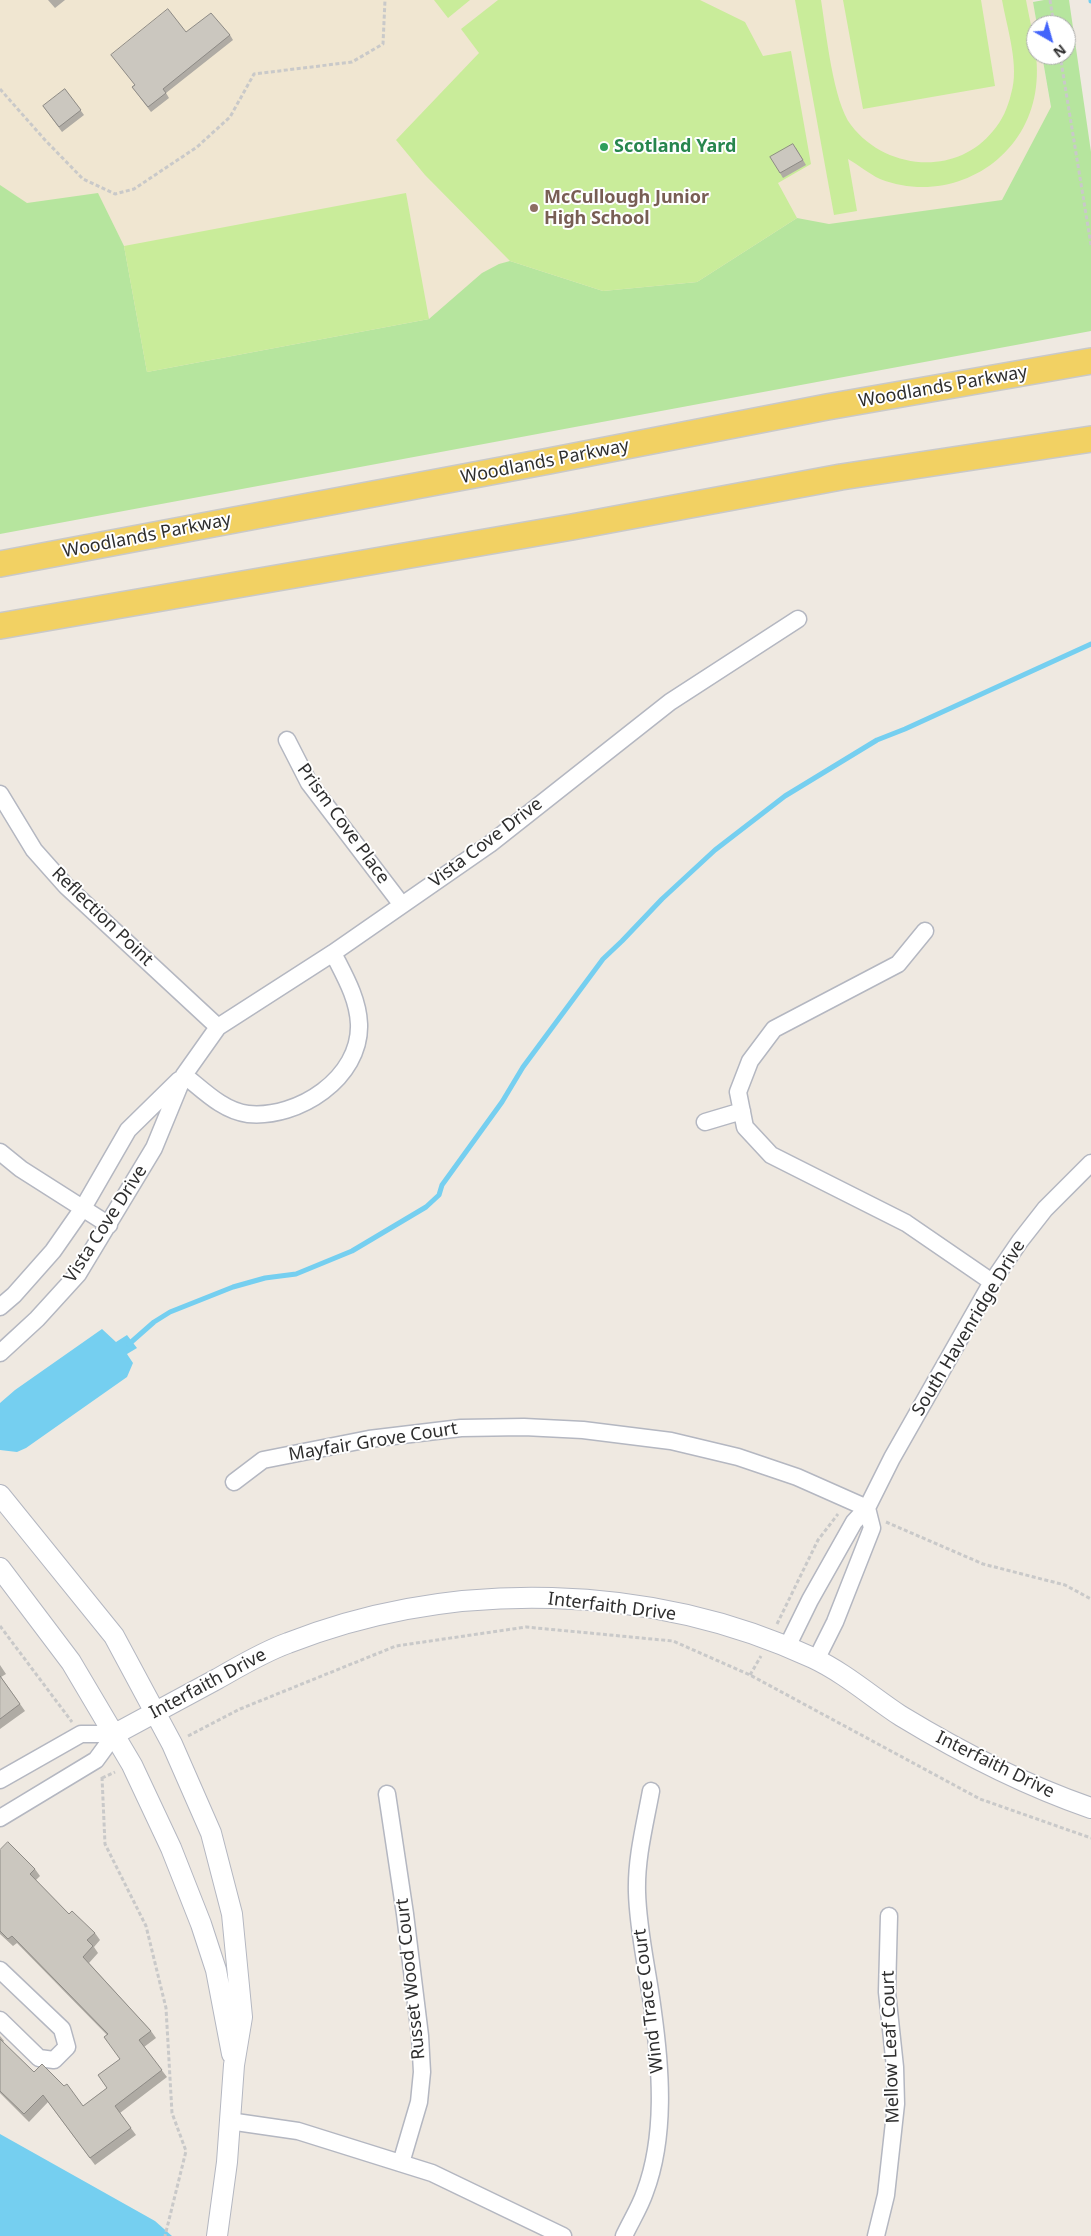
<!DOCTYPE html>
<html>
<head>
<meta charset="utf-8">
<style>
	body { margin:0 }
	#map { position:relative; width:1091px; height:2236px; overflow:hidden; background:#efe9e1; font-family:"Noto Sans",sans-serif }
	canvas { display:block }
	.north { position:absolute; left:1026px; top:15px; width:50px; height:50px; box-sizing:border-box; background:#fff; border:1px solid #ababab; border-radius:50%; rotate:142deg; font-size:14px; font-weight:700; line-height:20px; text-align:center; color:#2e2e2e }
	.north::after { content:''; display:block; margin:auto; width:18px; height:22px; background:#4264fb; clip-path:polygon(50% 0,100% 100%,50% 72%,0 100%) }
</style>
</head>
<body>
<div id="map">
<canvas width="1091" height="2236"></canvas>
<div class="north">N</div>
</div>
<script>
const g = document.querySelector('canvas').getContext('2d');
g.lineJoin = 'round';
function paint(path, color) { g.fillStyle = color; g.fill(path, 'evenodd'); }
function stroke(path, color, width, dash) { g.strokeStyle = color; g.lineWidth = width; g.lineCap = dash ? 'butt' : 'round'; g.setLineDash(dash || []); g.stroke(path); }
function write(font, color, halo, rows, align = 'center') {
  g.font = font + ' "Noto Sans",sans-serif'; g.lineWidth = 4; g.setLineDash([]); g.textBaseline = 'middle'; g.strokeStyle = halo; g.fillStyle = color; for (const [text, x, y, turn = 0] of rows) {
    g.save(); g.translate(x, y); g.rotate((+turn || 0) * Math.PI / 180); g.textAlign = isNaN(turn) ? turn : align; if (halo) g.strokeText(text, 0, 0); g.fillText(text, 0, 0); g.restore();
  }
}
paint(new Path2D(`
	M0,0H1033L1037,25L1036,55H1042L1085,309L0,515Z`), '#f0e6d1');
paint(new Path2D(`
	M1044,0H1069L1091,152V331L0,534V185L27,203L98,193L124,246L147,372L429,319L482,273L499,264L510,261L603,291L697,282L797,218L829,224L1002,200L1051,107L1042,55H1066V25H1037L1033,2Z`), '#b6e59e');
paint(new Path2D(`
	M434,0H470L448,18Z
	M498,0H700L745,22L763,56L791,51L811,164L778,183L797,218L697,282L603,291L510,261L425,175L396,140L479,53L461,29Z
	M795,0H821C826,31 833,102 851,125C885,170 956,177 993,131C1002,121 1008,107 1011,94C1020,67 1007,28 1002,0H1026C1031,28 1040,58 1036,87C1027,162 950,206 880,179C869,174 859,165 848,159L857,211L834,215Z
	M843,0H981L995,86L863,109Z
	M406,193L429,319L147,372L124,246Z`), '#c9ec9a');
paint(new Path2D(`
	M102,1329L116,1342L127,1335L137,1348L127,1354L133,1363L127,1377L26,1448L17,1452L0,1450V1403L15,1390Z
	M0,2134L155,2221L172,2236H0Z`), '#75cff0');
stroke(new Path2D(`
	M1091,0V1
	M129,1344L154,1322L170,1312L233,1287L265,1278L296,1274L352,1251L426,1207L439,1195L442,1185L502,1102L523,1067L603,959L622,941L662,899L715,850L785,796L877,740L905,729L1091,644`), '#75cff0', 5);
const minor = new Path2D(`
	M287,740L309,783L402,905
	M0,794L34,850L66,886L218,1027
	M925,931L898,964L774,1029L750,1061L738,1092L745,1127L771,1155L906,1223L992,1282
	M184,1075C203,1090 223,1111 248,1114C298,1119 361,1078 359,1024C358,998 344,975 333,953
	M705,1122L742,1111
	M0,1152L21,1169L109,1225
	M0,1307L14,1295L53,1251L83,1208L128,1130L179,1080
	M0,1353L37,1319L78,1274L154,1148L184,1075L218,1027L333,953L490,844L670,702L798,619
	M234,1482L263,1460L369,1439L461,1428L524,1427L583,1430L671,1441L738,1457L797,1477L867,1508
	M787,1647L810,1600L854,1522L867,1508L892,1458L992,1282L1020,1241L1045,1209L1091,1163
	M816,1660L835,1622L872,1528L867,1508
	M0,1780L81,1734H115
	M387,1794L405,1914L420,2036L422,2072L419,2102L401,2163
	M0,1818L96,1760L115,1734
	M0,1970L62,2029L67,2047L54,2060L39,2058L0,2020
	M229,2121L298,2131L432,2173L563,2236
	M624,2236C631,2221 640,2207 645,2192C666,2136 661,2069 653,2012C648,1971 638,1933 637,1892C636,1858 645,1824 651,1791
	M876,2236L886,2195L896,2104L895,2067L887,1992L889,1916`);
const tertiary = new Path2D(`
	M0,1495L114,1636L172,1744L211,1833L232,1914L242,2017L234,2065L227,2162L217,2236
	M0,1568L71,1662L132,1765L171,1848L201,1924L216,1970L232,2054
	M115,1734C149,1716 183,1697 217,1679C240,1666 263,1652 288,1643C454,1578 651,1583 813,1658C845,1673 872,1697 901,1716C962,1753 1024,1785 1091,1808`);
const primary = new Path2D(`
	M0,564L549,461L827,407L1091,361
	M0,626L572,527L841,477L1091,439`);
stroke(minor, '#b4b7c1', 19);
stroke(tertiary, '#b4b7c1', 22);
stroke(primary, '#c9c9c9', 28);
stroke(new Path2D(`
	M1050,0L1054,25
	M1060,55L1091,245
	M0,89L45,140L83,179L115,194L134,189L197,147L230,117L254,74L352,62L383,44L385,0
	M886,1522L983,1564L1065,1585L1091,1599
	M777,1624L818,1540L838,1514
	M0,1626L72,1722
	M750,1675L761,1656
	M188,1736L240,1709L396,1646L526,1627L673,1641L750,1675L980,1799L1091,1838
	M102,1777L105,1844L146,1926L166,2008L172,2113L186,2151L165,2236
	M102,1778L115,1772`), '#c9c9c9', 3, [4, 2.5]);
stroke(minor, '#fff', 16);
stroke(tertiary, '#fff', 20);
stroke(primary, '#f2d163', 25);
paint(new Path2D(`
	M48,0H65L55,8Z
	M186,32L230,35L233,40L166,93L169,98L151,112L132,87Z
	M65,89L84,115L62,132L43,106Z
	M796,148L806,165L783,178L780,173Z
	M0,1665L6,1674L1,1677L25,1711L0,1729Z
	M0,1850L35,1869L40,1876L36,1880L69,1914L95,1933L100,1940L94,1947L98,1953L89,1963L151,2031L156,2038L144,2047L167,2077L120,2113L136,2135L95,2165L48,2102L29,2122L0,2093V2036L4,2041L3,2042L34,2072L83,2106L107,2088L98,2075L120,2059L107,2035L17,1943L13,1946L0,1934Z`), '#afaba4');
const building = new Path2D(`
	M168,9L186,32L211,13L230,35L163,89L166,93L148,107L132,87L135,85L111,55Z
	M65,89L81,110L59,127L43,106Z
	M793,144L803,160L780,173L770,157Z
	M0,1676L20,1704L0,1719Z
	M8,1842L35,1869L30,1874L69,1914L72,1911L95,1933L87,1940L93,1946L83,1957L151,2031L139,2040L162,2070L115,2106L131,2128L90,2158L43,2095L24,2114L0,2091V2039L34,2072L42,2064L64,2086L67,2084L83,2106L107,2088L98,2075L120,2059L104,2037L108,2034L12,1936L8,1939L0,1931V1850Z`);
paint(building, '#cbc7bf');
stroke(building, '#8e8b86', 1);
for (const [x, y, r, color] of [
	[604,147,5,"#2e9e5b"],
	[534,208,5,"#8d6e63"]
]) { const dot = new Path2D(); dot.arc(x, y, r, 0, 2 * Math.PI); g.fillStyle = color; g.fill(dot); stroke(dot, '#fff', 2); }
write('bold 18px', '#27864d', '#fff', [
	["Scotland Yard",614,147]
], 'left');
write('bold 18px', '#785e54', '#fff', [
	["McCullough Junior",544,198],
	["High School",544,219]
], 'left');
write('18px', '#2e2e2e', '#fff', [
	["Woodlands Parkway",943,387,-10],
	["Woodlands Parkway",545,462,-11],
	["Woodlands Parkway",147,536,-11],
	["Prism Cove Place",343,824,54],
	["Vista Cove Drive",486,843,-37],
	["Reflection Point",102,917,44],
	["Vista Cove Drive",106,1224,-57],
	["South Havenridge Drive",969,1328,-59],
	["Mayfair Grove Court",373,1442,-9],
	["Interfaith Drive",612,1607,7],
	["Interfaith Drive",208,1684,-28],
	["Interfaith Drive",995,1765,26],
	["Russet Wood Court",411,1979,-96],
	["Wind Trace Court",649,2001,-97],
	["Mellow Leaf Court",891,2047,-92]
]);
</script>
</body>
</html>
